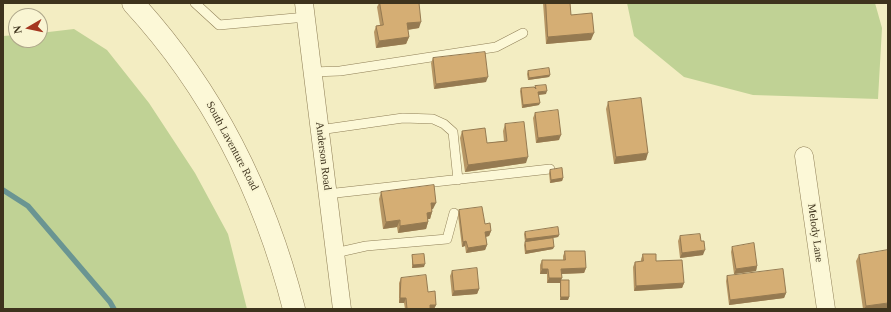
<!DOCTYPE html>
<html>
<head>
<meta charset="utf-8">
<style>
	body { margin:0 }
	#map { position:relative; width:891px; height:312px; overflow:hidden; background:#f3edc2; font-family:Georgia,serif }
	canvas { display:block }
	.frame { position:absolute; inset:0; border:4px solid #3e331d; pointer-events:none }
	.north { position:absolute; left:8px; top:8px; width:40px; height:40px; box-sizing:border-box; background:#f9f5d3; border:1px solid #aea78a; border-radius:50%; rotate:261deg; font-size:11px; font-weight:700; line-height:16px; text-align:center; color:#3e331d }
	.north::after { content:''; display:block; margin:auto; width:14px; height:18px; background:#a53720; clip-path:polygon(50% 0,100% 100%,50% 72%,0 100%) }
</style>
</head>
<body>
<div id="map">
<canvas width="891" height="312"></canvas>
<div class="frame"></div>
<div class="north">N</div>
</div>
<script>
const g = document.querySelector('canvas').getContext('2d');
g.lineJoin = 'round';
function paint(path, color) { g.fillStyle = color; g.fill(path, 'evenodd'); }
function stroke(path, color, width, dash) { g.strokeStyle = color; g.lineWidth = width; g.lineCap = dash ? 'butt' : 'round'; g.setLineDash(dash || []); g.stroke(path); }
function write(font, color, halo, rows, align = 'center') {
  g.font = font + ' Georgia,serif'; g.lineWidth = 3.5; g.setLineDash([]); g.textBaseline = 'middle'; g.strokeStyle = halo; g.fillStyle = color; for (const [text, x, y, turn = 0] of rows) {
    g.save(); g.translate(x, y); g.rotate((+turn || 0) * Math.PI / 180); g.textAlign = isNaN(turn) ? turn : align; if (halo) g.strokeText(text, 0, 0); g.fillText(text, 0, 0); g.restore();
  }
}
paint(new Path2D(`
	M627,3H875L882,28L878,99L753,95L684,77L634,36Z
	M74,29L107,50L149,103L195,173L228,234L247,309H3V36L16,35V40H40V33Z`), '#c0d295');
stroke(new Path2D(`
	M3,190L28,206L110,302L114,309`), '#6a9592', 5.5);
const service = new Path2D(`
	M195,3L219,25L306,17
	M312,72L340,71L496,47L523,33
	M319,130L403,118L433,119L444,124L453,132L458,180
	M327,194L550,169
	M335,253L366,246L447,239L454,213`);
const minor = new Path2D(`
	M304,3L342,309
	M804,156L826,309`);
const tertiary = new Path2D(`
	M133,3C213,90 265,195 294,309`);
stroke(service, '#8f7f57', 10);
stroke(minor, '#8f7f57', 19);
stroke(tertiary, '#8f7f57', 23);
stroke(service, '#fcf8d7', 9);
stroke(minor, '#fcf8d7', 18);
stroke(tertiary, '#fcf8d7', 22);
paint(new Path2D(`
	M379,3H419V28L408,30L409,37L406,44L376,48L374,32L376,26L380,25L377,7Z
	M543,3H570L571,15L591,40L546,44Z
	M433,58L486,82L434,89L431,63Z
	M528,71L550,75L549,77L528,80L527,74Z
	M535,86L546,94L538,95L539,105L522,108L520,91L521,88H535Z
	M608,102L646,160L614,164L606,109Z
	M535,113L559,140L536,143L533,118Z
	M505,124L526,163L465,172L460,138L462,131L487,143L504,141L503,131Z
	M550,170L563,178L562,181L550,183L549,173Z
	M381,192L433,209H432V212L430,219H428V222L426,229L398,233L397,227L383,229L379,199Z
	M459,210L485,224L491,231L489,236L486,237L487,245L485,250L466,253L465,246L462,247L458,215Z
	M525,232L559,235L558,237L553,238V249L525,254L524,245L525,242L524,234Z
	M680,236L703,255L680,258L678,241Z
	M732,247L757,266L756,271L734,274L731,252Z
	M565,251L586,268L584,273L561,274L560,283H547V274H540V265L542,260H563V256Z
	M643,254L656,261L684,283L682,288L634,291L633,267L635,262H641V259Z
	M412,255L424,267L412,268Z
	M859,255L888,309H863L856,261Z
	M452,271L479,289L477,294L452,296L450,276Z
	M727,276L786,293L784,298L729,305L726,281Z
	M401,278L428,292L436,305L434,309H405L404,303H399V283Z
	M561,280L569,297L568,300H560V283Z`), '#b79664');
paint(new Path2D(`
	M421,22L419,28L405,30L407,23Z
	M594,33L591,40L546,44L548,37Z
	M409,37L406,44L376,48L379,41Z
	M550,75L549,77L528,80L529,78Z
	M488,77L486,82L434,89L436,84Z
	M547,91L546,94L537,95L538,92Z
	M540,103L539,105L522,108L523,105Z
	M561,135L559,140L536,143L538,138Z
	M648,153L646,160L614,164L616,157Z
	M528,157L526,163L465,172L468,165Z
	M563,178L562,181L550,183L551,180Z
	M431,203H436L433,209L429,210Z
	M432,212L430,219H425L427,213Z
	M400,220L397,227L383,229L386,222Z
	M428,222L426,229L398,233L400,226Z
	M491,231L489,236L483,237L485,232Z
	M559,235L558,237L525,242L526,239Z
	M466,241L465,246L462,247L463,242Z
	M487,245L485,250L466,253L468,248Z
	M554,247L553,249L525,254L526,251Z
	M705,250L703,255L680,258L682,253Z
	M425,264L424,267L412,268L413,265Z
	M757,266L756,271L734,274L736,269Z
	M586,268L584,273L560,274L561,269Z
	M542,269H548L547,274H540Z
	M549,278H562L560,283H547Z
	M684,283L682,288L634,291L636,286Z
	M479,289L477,294L452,296L454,291Z
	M786,293L784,298L729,305L730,300Z
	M561,297H569L568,300H560Z
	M400,298H406L404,303H399Z
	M888,303V309H864L866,306Z
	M430,305H436L434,309H428Z`), '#957a51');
const building = new Path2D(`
	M380,3H419L421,22L407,23L409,37L379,41L376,26L383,25Z
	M546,3H570L571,15L592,13L594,33L548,37Z
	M485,52L488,77L436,84L433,58Z
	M549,68L550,75L529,78L528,71Z
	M546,85L547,91L538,92L540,103L523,105L521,88L534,87L536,89L535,86Z
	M641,98L648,153L616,157L608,102Z
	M558,110L561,135L538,138L535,113Z
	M524,122L528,157L468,165L462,131L485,128L487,143L507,141L505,124Z
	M562,168L563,178L551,180L550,170Z
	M434,185L436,203H431L432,212L427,213L428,222L400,226V220L386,222L381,192Z
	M482,207L485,224L490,223L491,231L485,232L487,245L468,248L466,241L463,242L459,210Z
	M558,227L559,235L526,239L525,232Z
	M700,234L701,241H704L705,250L682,253L680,236Z
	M553,238L554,247L526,251L525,242Z
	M754,243L757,266L736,269L732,247Z
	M888,250V303L866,306L859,255Z
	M565,251H585L586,268L561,269L562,278H549L548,269H542V260H565Z
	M424,254L425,264L413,265L412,255Z
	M643,254H656V261L682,260L684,283L636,286L635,262L643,261Z
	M477,268L479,289L454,291L452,271Z
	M783,269L786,293L730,300L727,276Z
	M426,275L428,292L435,291L436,305H430V309H407L406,298H400L401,278Z
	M561,280H569V297H561Z`);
paint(building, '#d5ae74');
stroke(building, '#957a51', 1);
write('11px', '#3e331d', '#f9f5d3', [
	["South Laventure Road",232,146,62],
	["Anderson Road",323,156,83],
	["Melody Lane",815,233,82]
]);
</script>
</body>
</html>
